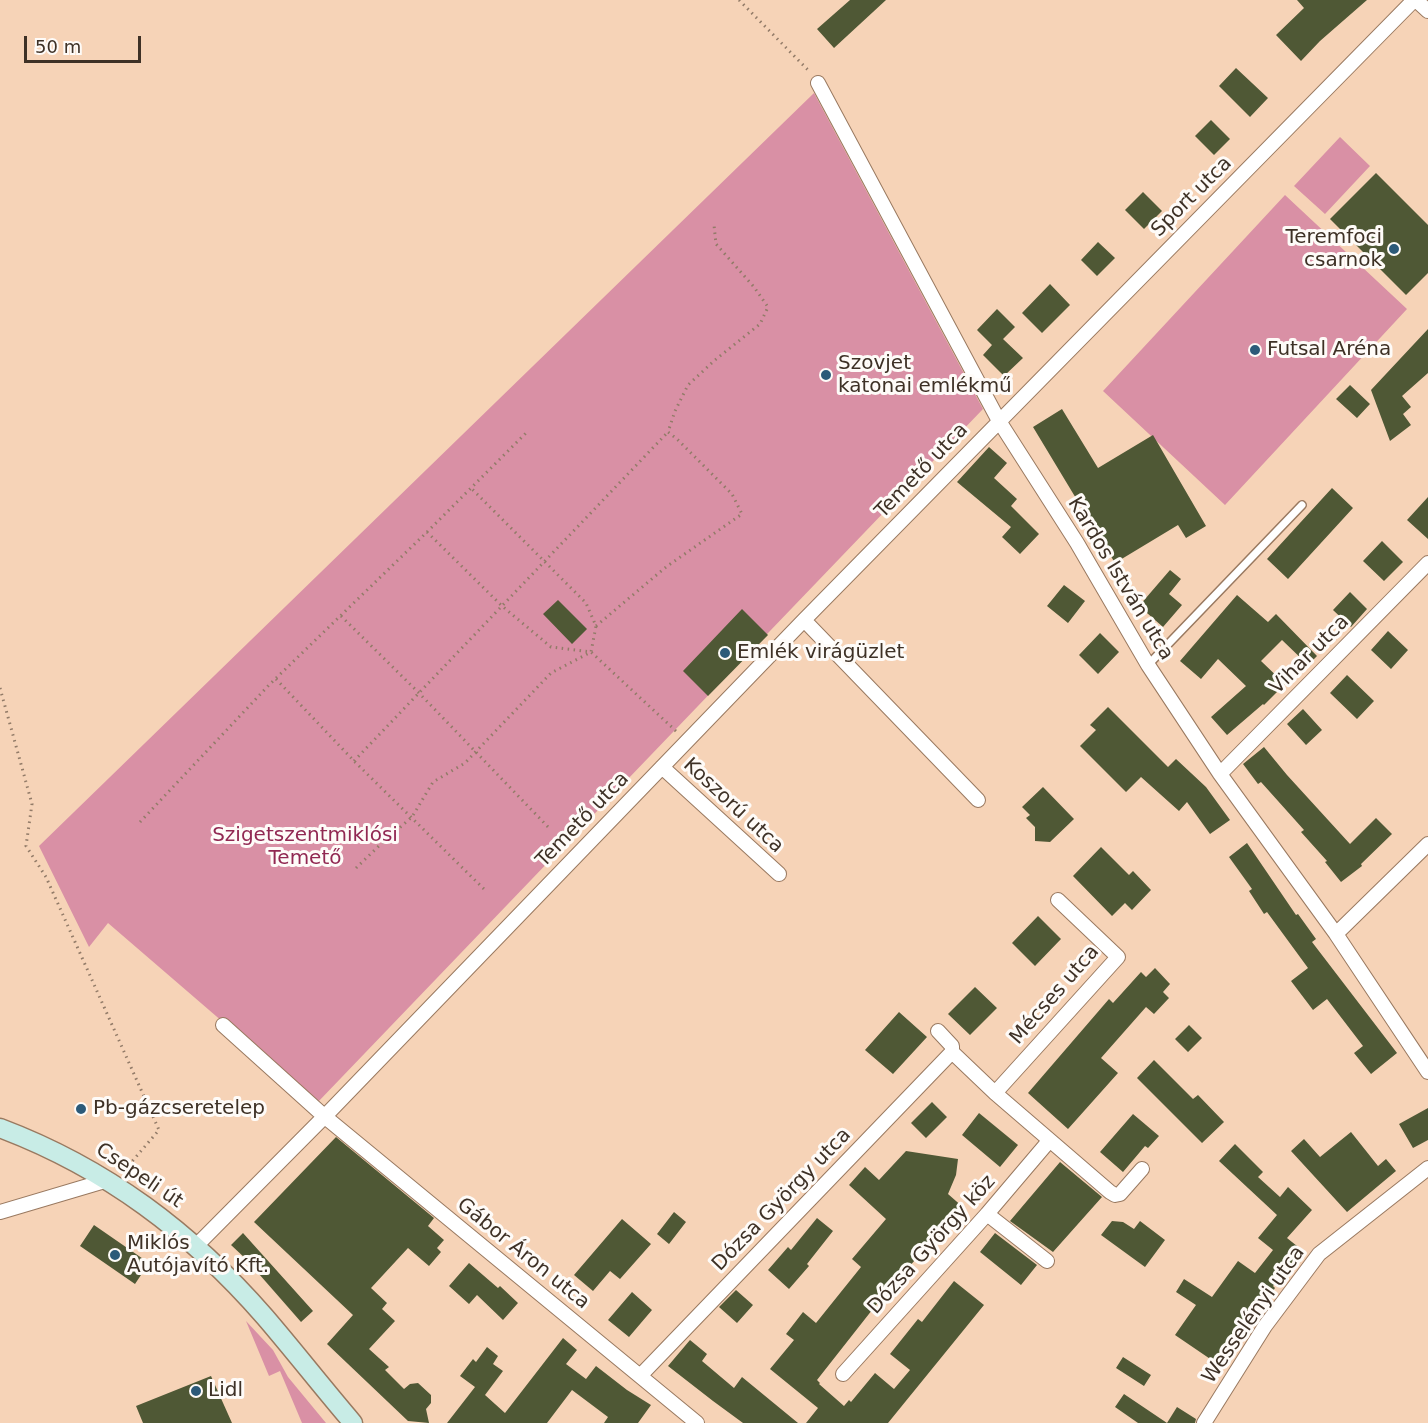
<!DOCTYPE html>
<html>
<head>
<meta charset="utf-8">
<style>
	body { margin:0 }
	#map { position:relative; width:1428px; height:1423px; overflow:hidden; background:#f6d3b7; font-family:"DejaVu Sans",sans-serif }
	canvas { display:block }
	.scale { position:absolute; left:24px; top:36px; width:117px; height:27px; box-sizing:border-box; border:3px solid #3e3126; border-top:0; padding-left:8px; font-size:18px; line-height:21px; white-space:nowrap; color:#3e3126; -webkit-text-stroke:4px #fefbf8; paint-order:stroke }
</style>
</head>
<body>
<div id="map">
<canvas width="1428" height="1423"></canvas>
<div class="scale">50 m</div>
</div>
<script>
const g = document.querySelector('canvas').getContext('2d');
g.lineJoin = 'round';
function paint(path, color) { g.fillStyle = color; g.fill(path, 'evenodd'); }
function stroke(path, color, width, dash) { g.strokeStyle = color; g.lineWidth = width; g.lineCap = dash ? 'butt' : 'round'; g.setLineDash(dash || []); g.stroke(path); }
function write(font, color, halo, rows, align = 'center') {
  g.font = font + ' "DejaVu Sans",sans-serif'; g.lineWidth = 6; g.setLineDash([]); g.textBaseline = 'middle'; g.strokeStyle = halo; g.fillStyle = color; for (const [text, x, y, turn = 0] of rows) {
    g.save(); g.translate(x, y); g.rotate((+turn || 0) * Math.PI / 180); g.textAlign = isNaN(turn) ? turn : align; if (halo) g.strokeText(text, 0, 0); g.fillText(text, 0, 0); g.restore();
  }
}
paint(new Path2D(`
	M814,93L983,409L317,1103L108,923L89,947L39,846Z
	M1340,137L1370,166L1325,214L1294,186Z
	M1285,195L1407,309L1225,505L1103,391Z
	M246,1321L273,1350L288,1377L326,1423H302L280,1371L269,1376Z`), '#d990a5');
paint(new Path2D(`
	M850,0H886L834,48L817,29Z
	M1297,0H1367L1320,41L1301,61L1276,35L1304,8Z
	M1236,68L1268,98L1250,117L1219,86Z
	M1211,120L1230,139L1214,155L1195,136Z
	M1376,173L1428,225V273L1406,295L1330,219Z
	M1143,192L1162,211L1144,229L1125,210Z
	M1098,242L1115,258L1097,276L1081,260Z
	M1050,284L1070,305L1042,333L1022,313Z
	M997,309L1015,327L1003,339L1023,358L1004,376L983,355L992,345L977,330Z
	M1428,329V373L1402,396L1411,407L1403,414L1411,425L1390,441L1371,390Z
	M1350,385L1370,404L1357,418L1336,399Z
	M1062,409L1098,468L1153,435L1206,526L1186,538L1178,525L1115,563L1033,427Z
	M989,447L1007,463L994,478L1017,499L1011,506L1039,534L1020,554L1002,537L1011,527L957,482Z
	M1332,488L1353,508L1288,579L1267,559Z
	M1428,497V539L1407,520Z
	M1382,541L1403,562L1384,581L1363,561Z
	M1170,570L1181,579L1169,594L1182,605L1163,627L1139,606Z
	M1064,585L1085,601L1068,623L1047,606Z
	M1350,592L1367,609L1351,627L1333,610Z
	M1237,595L1268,622L1276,614L1317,656L1308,665L1282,640L1261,661L1285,684L1264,705L1263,704L1227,735L1211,717L1246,686L1218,659L1201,679L1180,661Z
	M558,600L587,629L572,644L543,614Z
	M742,609L768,635L708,696L683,671Z
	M1388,631L1408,650L1391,669L1371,650Z
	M1100,633L1119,652L1098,674L1079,655Z
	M1347,675L1374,701L1357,719L1330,693Z
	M1108,707L1168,767L1176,759L1206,787L1230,820L1210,834L1187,802L1179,811L1141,777L1126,792L1080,746L1096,730L1090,725Z
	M1303,709L1322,730L1306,745L1287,724Z
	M1264,747L1287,775L1350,844L1376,818L1392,834L1361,864L1362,866L1341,882L1325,862L1327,861L1301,832L1304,830L1261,782L1258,784L1243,764Z
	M1043,787L1074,819L1050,842L1035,841V827L1026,818L1030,815L1022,807Z
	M1247,843L1296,915L1298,914L1316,939L1312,942L1397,1053L1371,1074L1354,1053L1363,1046L1327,999L1313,1010L1291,981L1308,968L1267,912L1264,914L1249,891L1252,889L1229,857Z
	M1101,847L1129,875L1133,871L1151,890L1132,910L1125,903L1112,916L1073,876Z
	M1038,916L1061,939L1035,966L1012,943Z
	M1155,968L1170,984L1163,992L1169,998L1154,1014L1146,1007L1101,1058L1118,1073L1068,1129L1028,1093L1109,999L1113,1003L1141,972L1146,977Z
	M975,987L997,1008L970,1035L948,1014Z
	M899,1012L927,1037L893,1074L865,1050Z
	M1189,1025L1202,1038L1188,1052L1175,1039Z
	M1154,1060L1193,1099L1198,1095L1224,1122L1202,1143L1137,1078Z
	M932,1102L947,1117L926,1138L911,1123Z
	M1428,1108V1140L1413,1148L1399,1124Z
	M979,1113L1018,1145L1000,1167L962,1135Z
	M1133,1114L1159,1136L1148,1148L1145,1146L1123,1172L1100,1152Z
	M1351,1132L1378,1166L1386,1159L1396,1171L1347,1212L1291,1151L1304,1139L1320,1157Z
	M336,1137L434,1218L428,1226L444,1240L437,1248L441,1252L429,1266L408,1248L371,1288L387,1303L382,1309L395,1321L369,1349L389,1367L385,1370L404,1389L410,1384L418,1383L431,1395V1403L426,1409L429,1423L408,1421L327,1344L353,1315L254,1222Z
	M1235,1144L1263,1172L1258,1177L1280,1197L1288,1187L1312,1210L1287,1238L1302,1250L1273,1286L1275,1288L1222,1367L1175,1335L1196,1305L1176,1292L1184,1279L1212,1297L1238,1261L1255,1273L1273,1250L1258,1238L1277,1215L1219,1161Z
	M906,1151L958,1159L956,1175L948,1194L964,1208L935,1242L937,1243L920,1264L915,1260L876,1305L817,1380L820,1383L819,1384L844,1406L849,1400L851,1402L875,1373L894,1389L910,1370L890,1354L918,1319L922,1322L954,1281L984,1305L888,1423H806L818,1408L770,1369L794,1340L786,1334L803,1312L816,1323L861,1267L852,1259L886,1219L849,1185L865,1167L879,1180Z
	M1060,1162L1102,1197L1053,1252L1010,1221Z
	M674,1212L686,1222L669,1244L657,1234Z
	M817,1218L833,1231L807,1264L809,1266L789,1289L768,1270L788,1247L791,1250Z
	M622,1219L651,1244L620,1279L610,1271L593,1291L574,1275Z
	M1112,1221L1123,1222L1134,1229L1140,1221L1165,1240L1145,1267L1101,1235Z
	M94,1225L149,1263L135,1284L80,1246Z
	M243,1233L313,1311L301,1322L259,1274L261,1273L231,1245Z
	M995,1233L1037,1265L1021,1285L980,1252Z
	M469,1263L498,1288L500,1286L518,1303L503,1320L477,1295L469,1304L449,1286Z
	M736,1290L753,1305L737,1323L719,1307Z
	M632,1292L652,1310L629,1337L608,1320Z
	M563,1338L577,1350L566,1364L586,1379L596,1366L627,1390L651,1405L638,1423H604L608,1417L572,1390L547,1423H447L475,1387L460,1376L473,1359L476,1362L487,1347L498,1356L493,1364L503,1371L485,1395L505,1413Z
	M690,1340L707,1354L702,1361L734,1388L742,1377L798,1423H743L713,1401L668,1366Z
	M1123,1357L1151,1375L1144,1386L1116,1368Z
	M211,1376L232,1423H143L136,1406Z
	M1124,1394L1167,1423L1177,1407L1196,1419L1195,1423H1138L1115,1407Z`), '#4f5835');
const lane = new Path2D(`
	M1148,665L1302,505`);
const street = new Path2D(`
	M1416,0L1428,11
	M818,83L999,421L1077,543L1148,665L1220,774L1336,934L1428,1072
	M804,620L978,800
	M662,767L779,874
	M1220,774L1428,563
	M1336,934L1428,844
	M223,1025L324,1116L697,1423
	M938,1031L952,1046V1052L995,1093L1110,1192L1115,1195L1120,1194L1142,1169
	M995,1093L1118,957L1058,900
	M0,1212L108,1180
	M987,1214L1047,1261
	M196,1246L329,1112L804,620L1414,0
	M843,1374L987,1214L1049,1141
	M640,1376L952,1052
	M1204,1423L1265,1326L1319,1254L1428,1168`);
const secondary = new Path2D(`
	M0,1128C106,1168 191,1232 265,1317C295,1352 323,1388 353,1423`);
stroke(lane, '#997960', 10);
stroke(street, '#997960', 16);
stroke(secondary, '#997960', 21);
stroke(new Path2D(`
	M739,0L810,72
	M427,532L502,606L551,647L591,652L596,626L586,603L471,488
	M341,616L419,693L551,830
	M596,626L666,567L742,514L732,494L677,439L668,432L675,411L688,385L715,360L760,324L768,307L754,287L716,244L714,225
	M276,679L354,761L486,891
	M0,688L32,804L26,846L46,877L159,1130L123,1172
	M354,761L668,432
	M140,822L269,685L427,532L527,432
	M356,868L382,843L412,817L433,782L465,763L551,673L591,652L677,732
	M146,1185L160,1195`), '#927b68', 3, [1.5, 4.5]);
stroke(lane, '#fff', 7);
stroke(street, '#fff', 14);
stroke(secondary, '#c8ece6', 18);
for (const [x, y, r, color] of [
	[1394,249,6,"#2c5a79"],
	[1255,350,6,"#2c5a79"],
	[826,375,6,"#2c5a79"],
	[725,653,6,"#2c5a79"],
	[81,1109,6,"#2c5a79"],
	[115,1255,6,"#2c5a79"],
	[196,1391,6,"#2c5a79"]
]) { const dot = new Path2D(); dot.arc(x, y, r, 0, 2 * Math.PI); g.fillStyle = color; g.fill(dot); stroke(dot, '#fefbf8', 2); }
write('20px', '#3e3126', '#fefbf8', [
	["Sport utca",1192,197,-45],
	["Temető utca",922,471,-46],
	["Kardos István utca",1120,579,59],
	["Vihar utca",1310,655,-45],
	["Koszorú utca",733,806,43],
	["Temető utca",583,820,-46],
	["Mécses utca",1055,995,-49],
	["Csepeli út",139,1176,34],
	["Dózsa György utca",782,1200,-46],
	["Dózsa György köz",932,1245,-48],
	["Gábor Áron utca",523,1254,39],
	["Wesselényi utca",1254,1315,-55]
]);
write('20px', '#3e3126', '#fefbf8', [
	["Teremfoci",1382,238,"right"],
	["csarnok",1382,261,"right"],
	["Futsal Aréna",1267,350],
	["Szovjet",838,364],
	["katonai emlékmű",838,387],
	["Emlék virágüzlet",737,653],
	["Pb-gázcseretelep",93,1109],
	["Miklós",127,1244],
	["Autójavító Kft.",127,1267],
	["Lidl",208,1391]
], 'left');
write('20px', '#912852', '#fefbf8', [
	["Szigetszentmiklósi",305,836],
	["Temető",305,859]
]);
</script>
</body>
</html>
